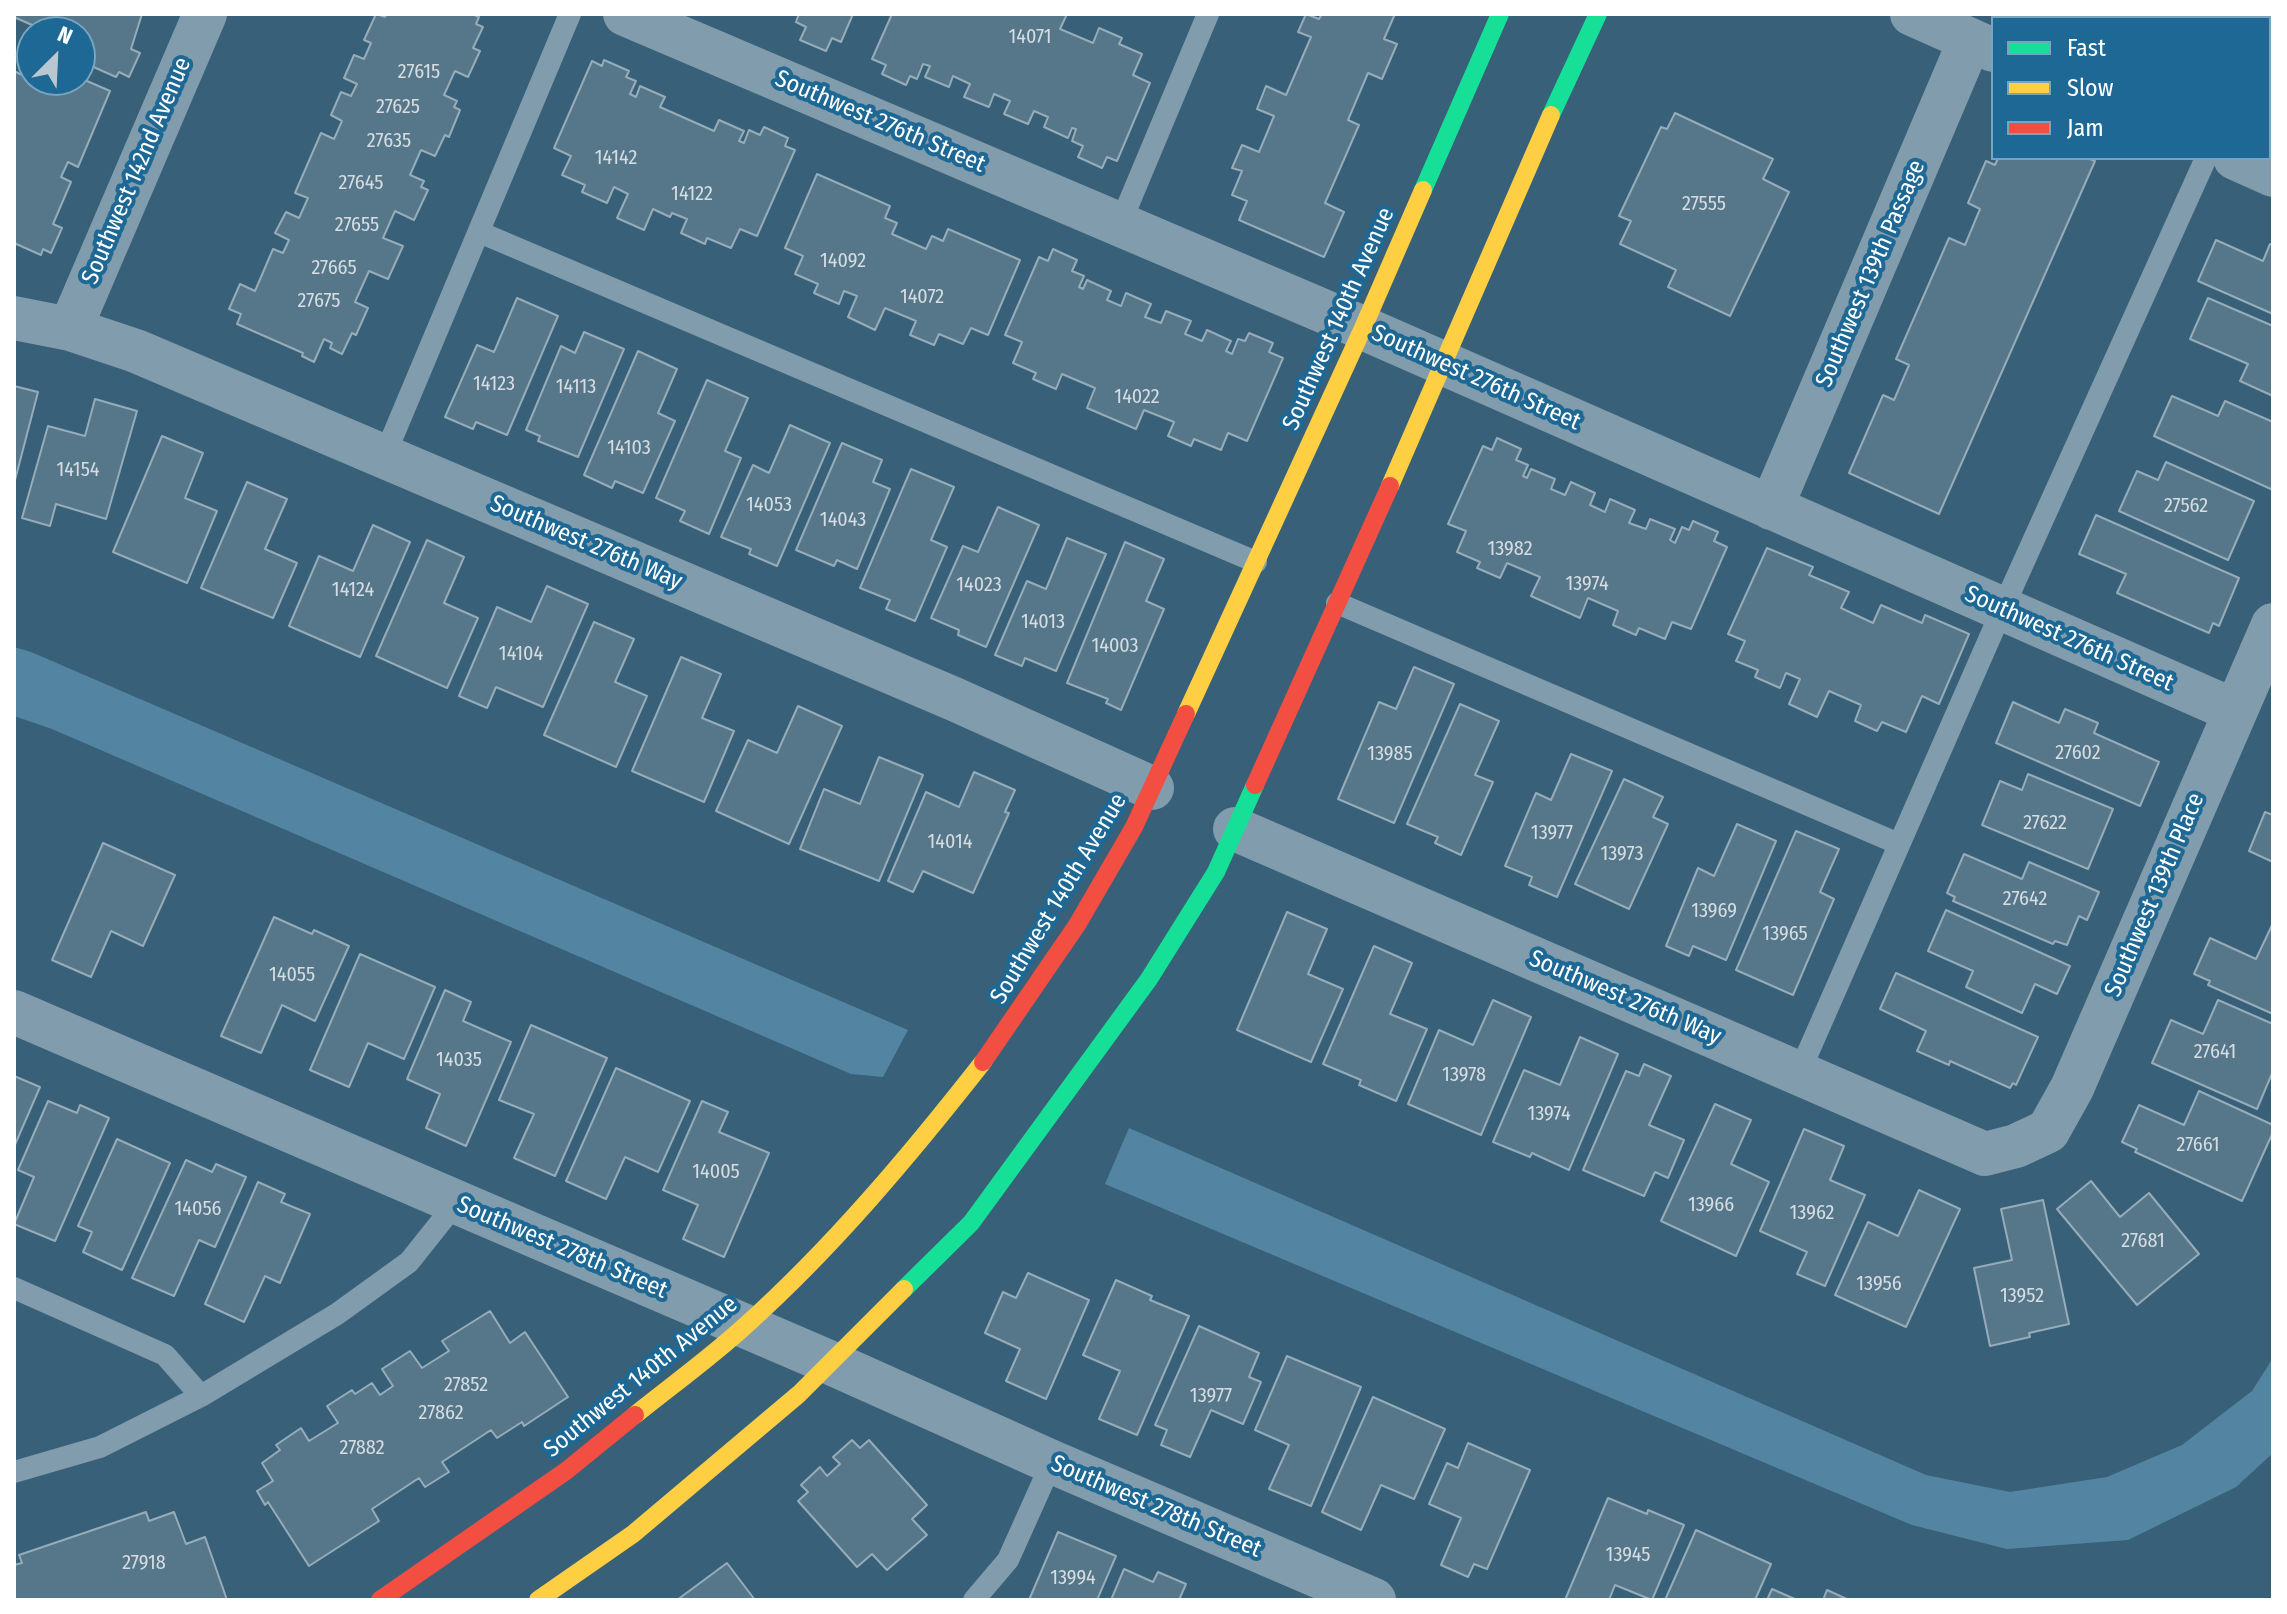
<!DOCTYPE html>
<html>
<head>
<meta charset="utf-8">
<style>
	body { margin:0 }
	#map { position:relative; width:2287px; height:1614px; overflow:hidden; background:#386179; font-family:"Fira Sans Condensed",sans-serif }
	canvas { display:block }
	.frame { position:absolute; inset:0; border:16px solid #fff; pointer-events:none }
	.legend { position:absolute; left:1991px; top:16px; width:280px; height:144px; box-sizing:border-box; background:#1d6894; border:2px solid #77a4bf; margin:0; padding:10px 14px; list-style:none; font-size:24px; color:#fff }
	.legend li { display:flex; align-items:center; gap:16px; height:40px }
	.legend b { width:40px; border:2px solid #77a4bf }
	.north { position:absolute; left:16px; top:16px; width:80px; height:80px; box-sizing:border-box; background:#1d6894; border:2px solid #77a4bf; border-radius:50%; rotate:24deg; font-size:22px; font-weight:700; line-height:32px; text-align:center; color:#fff }
	.north::after { content:''; display:block; margin:auto; width:28px; height:36px; background:#b9c8d0; clip-path:polygon(50% 0,100% 100%,50% 72%,0 100%) }
</style>
</head>
<body>
<div id="map">
<canvas width="2287" height="1614"></canvas>
<div class="frame"></div>
<ul class="legend">
<li><b style="height:10px;background:#16e098"></b>Fast</li>
<li><b style="height:10px;background:#ffcf43"></b>Slow</li>
<li><b style="height:10px;background:#f24e42"></b>Jam</li>
</ul>
<div class="north">N</div>
</div>
<script>
const g = document.querySelector('canvas').getContext('2d');
g.lineJoin = 'round';
function paint(path, color) { g.fillStyle = color; g.fill(path, 'evenodd'); }
function stroke(path, color, width, dash) { g.strokeStyle = color; g.lineWidth = width; g.lineCap = dash ? 'butt' : 'round'; g.setLineDash(dash || []); g.stroke(path); }
function write(font, color, halo, rows, align = 'center') {
  g.font = font + ' "Fira Sans Condensed",sans-serif'; g.lineWidth = 8; g.setLineDash([]); g.textBaseline = 'middle'; g.strokeStyle = halo; g.fillStyle = color; for (const [text, x, y, turn = 0] of rows) {
    g.save(); g.translate(x, y); g.rotate((+turn || 0) * Math.PI / 180); g.textAlign = isNaN(turn) ? turn : align; if (halo) g.strokeText(text, 0, 0); g.fillText(text, 0, 0); g.restore();
  }
}
paint(new Path2D(`
	M14,647L31,652L908,1030L883,1077L851,1074L52,729L14,716Z
	M1129,1128L1926,1475L2010,1492L2107,1477L2182,1445L2252,1391L2273,1358V1453L2236,1487L2128,1540L2007,1549L1912,1525L1105,1184Z`), '#5385a2');
const building = new Path2D(`
	M15,14H142L131,49L140,53L129,77L119,72L116,77L80,61V32H40L41,29L14,17Z
	M376,14L385,17L387,14H472L479,17L476,24L483,27L473,48L480,51L468,77L455,71L444,95L457,101L454,107L460,110L449,137L445,135L435,156L421,150L410,175L424,181L421,187L428,190L414,220L395,211L383,238L403,246L388,279L369,271L355,302L368,308L356,335L352,333L342,354L330,348L332,343L324,339L314,362L302,356L303,353L237,324L241,314L229,309L240,284L255,291L273,249L283,253L289,240L275,233L286,212L299,218L308,198L295,193L321,133L334,139L342,121L331,115L341,92L351,96L357,84L344,78L354,55L364,59L371,43L364,40Z
	M799,14H853L841,42L832,38L826,51L800,40L806,27L796,22Z
	M892,14H1067L1060,29L1093,43L1099,28L1122,38L1119,44L1142,54L1133,75L1150,83L1117,161L1107,157L1102,168L1078,157L1083,146L1072,141L1076,129L1072,128L1068,138L1044,127L1048,117L1034,111L1028,124L1004,114L1010,101L994,94L989,107L964,97L970,84L953,76L949,87L925,77L930,66L923,64L917,79L910,76L906,85L882,74L886,65L872,59Z
	M1306,14L1319,19L1322,14H1395L1384,39L1397,44L1382,79L1368,73L1348,120L1359,125L1325,203L1344,212L1324,257L1239,220L1247,201L1232,195L1242,171L1232,168L1242,145L1259,152L1274,116L1257,109L1266,86L1286,95L1311,37L1298,32Z
	M2063,14H2217L2226,18H2072Z
	M604,60L629,71L626,77L636,81L630,94L636,97L640,86L665,97L660,107L714,131L719,120L744,131L739,141L744,143L749,130L760,135L764,127L788,138L785,146L795,150L757,236L740,229L731,248L707,238L705,244L681,233L687,219L672,213L670,217L653,209L644,230L617,218L628,194L614,187L607,203L582,192L585,185L562,175L571,156L554,148L592,61L602,66Z
	M14,71L32,80L80,78L110,91L78,167L68,162L61,177L71,182L53,224L62,228L51,253L43,249L41,255L14,243Z
	M1675,113L1773,159L1763,179L1789,192L1730,316L1668,287L1676,270L1620,244L1631,221L1619,216L1661,127L1667,129Z
	M1998,158H2087L2095,161L1939,514L1849,473L1883,395L1894,400L1909,365L1896,359L1949,238L1965,245L1980,209L1968,203L1986,161L1995,165Z
	M817,174L890,206L885,218L897,223L892,234L926,249L932,236L943,241L948,229L1020,260L988,335L971,328L963,344L939,334L934,345L910,335L916,321L885,308L875,330L848,317L857,296L844,291L839,304L814,293L818,284L795,274L803,256L785,248Z
	M2216,240L2263,261L2270,244L2273,245V314L2198,281Z
	M1053,249L1077,260L1072,271L1084,276L1079,287L1083,289L1087,280L1111,291L1107,300L1121,306L1126,293L1151,304L1145,317L1161,323L1166,311L1191,321L1185,334L1202,341L1207,330L1231,341L1226,351L1232,354L1238,339L1245,341L1249,333L1273,343L1269,352L1283,358L1247,441L1228,433L1221,450L1194,439L1191,446L1168,436L1174,422L1144,410L1136,429L1087,408L1095,388L1062,374L1056,389L1033,379L1036,373L1013,363L1022,342L1005,335L1039,257L1048,261Z
	M517,298L558,316L507,435L476,422L473,429L445,417L477,345L494,352Z
	M2208,298L2273,326V396L2240,381L2248,364L2190,339Z
	M584,332L624,349L578,457L538,441L540,436L526,430L561,346L575,353Z
	M638,351L677,369L658,413L675,421L643,493L615,481L612,488L584,475Z
	M707,380L748,398L725,451L741,458L709,534L680,521L685,511L656,498Z
	M14,386L38,392L14,484Z
	M2172,396L2218,416L2225,401L2273,422V490L2154,436Z
	M95,399L137,411L106,519L56,504L50,526L22,518L48,426L85,436Z
	M790,425L830,443L777,566L749,554L751,549L721,537L753,465L769,473Z
	M162,436L203,453L185,498L217,511L187,583L113,552Z
	M1497,438L1521,449L1516,460L1528,465L1523,476L1527,478L1531,469L1555,479L1551,489L1565,495L1571,482L1595,493L1590,505L1605,512L1610,499L1635,510L1629,523L1646,529L1650,519L1675,529L1670,540L1675,543L1682,527L1689,530L1693,521L1718,532L1714,541L1727,547L1691,629L1672,622L1665,639L1639,628L1636,635L1613,625L1618,611L1588,598L1580,618L1531,596L1540,577L1507,563L1500,578L1477,568L1480,562L1457,552L1466,531L1448,524L1483,446L1492,450Z
	M842,443L882,460L873,482L890,489L857,569L837,560L834,566L796,550Z
	M2166,462L2254,501L2228,560L2119,511L2137,471L2158,480Z
	M911,469L954,487L931,540L947,547L915,621L886,609L890,600L860,588Z
	M247,482L287,499L265,549L297,563L273,618L201,588Z
	M998,507L1039,525L986,647L958,635L959,630L931,618L963,546L978,552Z
	M2096,515L2239,578L2219,626L2213,623L2209,633L2117,593L2126,574L2079,554Z
	M373,525L410,542L360,657L289,626L319,556L353,571Z
	M1067,538L1106,554L1056,671L1025,658L1022,666L995,655L1027,581L1046,589Z
	M427,540L464,557L444,603L478,618L447,688L376,656Z
	M1125,542L1164,559L1146,601L1164,609L1121,710L1106,703L1108,699L1067,683Z
	M1767,548L1813,567L1809,575L1849,592L1841,608L1873,623L1881,605L1922,623L1925,615L1969,634L1939,704L1922,696L1906,732L1882,722L1877,731L1855,721L1861,705L1829,691L1817,717L1789,704L1800,679L1786,673L1780,688L1755,677L1758,670L1736,661L1745,641L1728,634Z
	M547,586L588,604L543,707L496,687L487,708L459,696L497,607L531,622Z
	M594,622L634,639L615,682L647,696L616,767L544,735Z
	M681,657L721,674L702,718L734,731L704,802L632,771Z
	M1414,667L1454,684L1394,823L1338,799L1379,702L1396,709Z
	M2013,702L2059,723L2065,709L2098,723L2094,733L2159,762L2140,806L1996,743Z
	M1460,704L1499,721L1475,775L1493,782L1461,855L1435,843L1438,837L1407,824Z
	M798,706L842,726L789,844L716,811L748,740L777,753Z
	M1571,754L1612,771L1557,897L1529,885L1532,877L1505,866L1536,793L1551,800Z
	M879,757L923,775L879,881L800,849L824,789L860,804Z
	M974,772L1015,790L1005,812L1009,813L973,893L923,871L913,892L888,881L926,792L959,807Z
	M2028,774L2113,809L2088,869L1982,825L2000,781L2022,790Z
	M1624,779L1663,797L1653,817L1668,824L1629,909L1575,884Z
	M2265,812L2273,815V862L2249,851Z
	M1737,824L1776,841L1726,960L1693,946L1689,956L1666,946L1698,868L1714,876Z
	M1796,831L1839,849L1820,892L1834,899L1793,995L1736,970Z
	M103,843L175,875L143,946L111,931L91,977L52,960Z
	M1964,854L2022,879L2029,862L2099,892L2087,920L2079,916L2067,945L2055,941L2053,944L1953,901L1955,897L1947,893Z
	M1946,910L2070,966L2057,994L2035,984L2022,1013L1966,987L1973,971L1928,951Z
	M1287,912L1327,929L1308,974L1343,989L1311,1062L1237,1030Z
	M274,917L312,934L314,930L349,946L315,1021L282,1005L261,1053L221,1036Z
	M2273,923V1014L2208,985L2210,981L2194,974L2210,938L2256,959Z
	M1374,946L1412,963L1390,1014L1427,1029L1396,1101L1359,1085L1361,1080L1323,1064Z
	M360,954L435,987L404,1059L368,1043L349,1087L310,1070Z
	M1896,973L2038,1037L2016,1085L2013,1083L2010,1088L1950,1061L1949,1065L1917,1051L1926,1031L1880,1009Z
	M445,990L471,1002L463,1021L511,1042L466,1146L426,1128L440,1094L407,1079Z
	M1493,1000L1531,1017L1481,1135L1408,1104L1439,1030L1473,1045Z
	M2218,1000L2273,1024V1071L2257,1109L2152,1063L2171,1020L2203,1034Z
	M531,1025L607,1058L555,1176L514,1158L534,1114L499,1100Z
	M1580,1037L1618,1054L1569,1170L1532,1153L1530,1157L1493,1142L1524,1070L1560,1085Z
	M1644,1064L1671,1076L1649,1125L1684,1140L1668,1178L1655,1172L1644,1196L1583,1170L1626,1071L1639,1076Z
	M616,1068L690,1101L658,1172L625,1157L606,1199L566,1181Z
	M14,1076L40,1087L14,1147Z
	M2199,1091L2273,1125V1132L2242,1201L2135,1152L2137,1149L2122,1142L2139,1105L2184,1125Z
	M48,1101L77,1113L80,1105L109,1118L55,1241L14,1224L34,1177L18,1170Z
	M702,1101L728,1112L719,1132L769,1153L724,1257L683,1239L698,1205L663,1190Z
	M1715,1104L1751,1120L1731,1164L1769,1182L1736,1256L1661,1221Z
	M1804,1129L1844,1146L1830,1180L1865,1195L1825,1286L1797,1274L1807,1252L1760,1231Z
	M117,1139L170,1163L122,1270L83,1252L92,1232L78,1226Z
	M186,1160L212,1172L216,1164L246,1177L215,1247L199,1240L174,1296L132,1278Z
	M2091,1181L2120,1217L2149,1193L2199,1254L2137,1305L2057,1209Z
	M258,1182L285,1194L281,1202L310,1214L280,1283L265,1276L244,1322L205,1304Z
	M1919,1190L1960,1209L1906,1327L1835,1295L1868,1222L1898,1236Z
	M2043,1200L2069,1324L2029,1333L2030,1337L1990,1346L1974,1268L2012,1260L2001,1209Z
	M1028,1273L1089,1300L1046,1399L1006,1381L1020,1349L985,1333L1003,1292L1016,1298Z
	M1116,1280L1152,1296L1150,1300L1189,1316L1137,1435L1099,1419L1120,1371L1083,1355Z
	M490,1311L510,1343L525,1332L568,1397L524,1426L522,1422L497,1438L491,1430L442,1462L449,1472L425,1487L419,1478L372,1509L379,1521L309,1566L268,1502L265,1505L257,1491L273,1481L262,1463L280,1450L276,1445L301,1428L309,1441L338,1423L327,1406L352,1390L355,1394L372,1383L380,1395L393,1386L382,1369L410,1351L422,1368L449,1351L442,1341Z
	M1199,1326L1259,1353L1249,1377L1261,1382L1243,1424L1211,1410L1190,1457L1161,1445L1167,1430L1155,1425Z
	M1287,1356L1361,1387L1311,1506L1269,1489L1289,1445L1255,1430Z
	M1373,1397L1445,1429L1414,1499L1381,1485L1361,1530L1322,1512Z
	M852,1440L860,1448L869,1440L927,1505L912,1519L927,1535L887,1570L872,1554L857,1567L798,1501L808,1492L801,1485L820,1467L827,1476L840,1464L833,1457Z
	M1468,1443L1530,1470L1487,1569L1474,1564L1468,1577L1441,1565L1461,1518L1429,1504L1447,1463L1458,1468Z
	M1608,1498L1647,1514L1648,1510L1684,1525L1652,1600L1615,1585L1609,1600H1565Z
	M146,1512L149,1521L174,1512L186,1544L205,1537L227,1600H14V1565L22,1563L19,1555Z
	M1696,1530L1771,1564L1755,1600H1665Z
	M1058,1532L1116,1556L1097,1600H1029Z
	M727,1563L755,1600H677Z
	M1124,1569L1153,1582L1158,1572L1186,1584L1179,1600H1111Z
	M1772,1589L1797,1600H1767Z
	M1827,1590L1849,1600H1823Z`);
paint(building, '#56778a');
stroke(building, '#96acb9', 2);
stroke(new Path2D(`
	M2268,18L2270,14
	M1120,224L1208,14
	M479,232L1256,562
	M384,457L570,14
	M1337,603L1899,844
	M1799,1073L2002,610L2206,158
	M14,1288L165,1355L201,1396
	M14,1472L100,1447L201,1396L337,1314L409,1262L456,1203
	M974,1600L1008,1560L1052,1462`), '#819cac', 22);
stroke(new Path2D(`
	M625,14L1363,328L2235,711
	M1912,14L1993,50
	M2235,158L2273,175
	M14,318L70,329L136,351L954,699L1152,788
	M70,329L205,14
	M1771,508L1970,40
	M1235,829L1985,1154L2016,1146L2048,1131L2072,1088L2273,625
	M14,1012L831,1363L1052,1462L1374,1600`), '#819cac', 44);
stroke(new Path2D(`
	M1551,115L1598,14
	M1423,190L1500,14
	M904,1289L971,1223L1149,979L1216,872L1255,785`), '#16e098', 18);
stroke(new Path2D(`
	M1390,486L1551,115
	M1186,714L1363,328L1423,190
	M635,1415C671,1386 710,1358 745,1326C833,1247 910,1155 983,1062
	M538,1600L633,1534L799,1394L904,1289`), '#ffcf43', 18);
stroke(new Path2D(`
	M1255,785L1390,486
	M983,1062L1077,925L1134,827L1186,714
	M380,1600L566,1471L635,1415`), '#f24e42', 18);
write('20px', '#d5dde2', null, [
	["14071",1030,37],
	["27615",419,72],
	["27625",398,107],
	["27635",389,141],
	["14142",616,158],
	["27645",361,183],
	["14122",692,194],
	["27555",1704,204],
	["27655",357,225],
	["14092",843,261],
	["27665",334,268],
	["14072",922,297],
	["27675",319,301],
	["14123",494,384],
	["14113",576,387],
	["14022",1137,397],
	["14103",629,448],
	["14154",78,470],
	["14053",769,505],
	["27562",2186,506],
	["14043",843,520],
	["13982",1510,549],
	["13974",1587,584],
	["14023",979,585],
	["14124",353,590],
	["14013",1043,622],
	["14003",1115,646],
	["14104",521,654],
	["27602",2078,753],
	["13985",1390,754],
	["27622",2045,823],
	["13977",1552,833],
	["14014",950,842],
	["13973",1622,854],
	["27642",2025,899],
	["13969",1714,911],
	["13965",1785,934],
	["14055",292,975],
	["27641",2215,1052],
	["14035",459,1060],
	["13978",1464,1075],
	["13974",1549,1114],
	["27661",2198,1145],
	["14005",716,1172],
	["13966",1711,1205],
	["14056",198,1209],
	["13962",1812,1213],
	["27681",2143,1241],
	["13956",1879,1284],
	["13952",2022,1296],
	["27852",466,1385],
	["13977",1211,1396],
	["27862",441,1413],
	["27882",362,1448],
	["13945",1628,1555],
	["27918",144,1563],
	["13994",1073,1578]
]);
write('24px', '#fff', '#1d6894', [
	["Southwest 276th Street",880,122,23],
	["Southwest 142nd Avenue",137,171,-67],
	["Southwest 139th Passage",1871,274,-67],
	["Southwest 140th Avenue",1339,319,-66],
	["Southwest 276th Street",1476,378,24],
	["Southwest 276th Way",586,543,23],
	["Southwest 276th Street",2069,639,24],
	["Southwest 139th Place",2155,895,-67],
	["Southwest 140th Avenue",1059,899,-59],
	["Southwest 276th Way",1625,998,23],
	["Southwest 278th Street",562,1248,23],
	["Southwest 140th Avenue",641,1377,-39],
	["Southwest 278th Street",1156,1507,23]
]);
</script>
</body>
</html>
